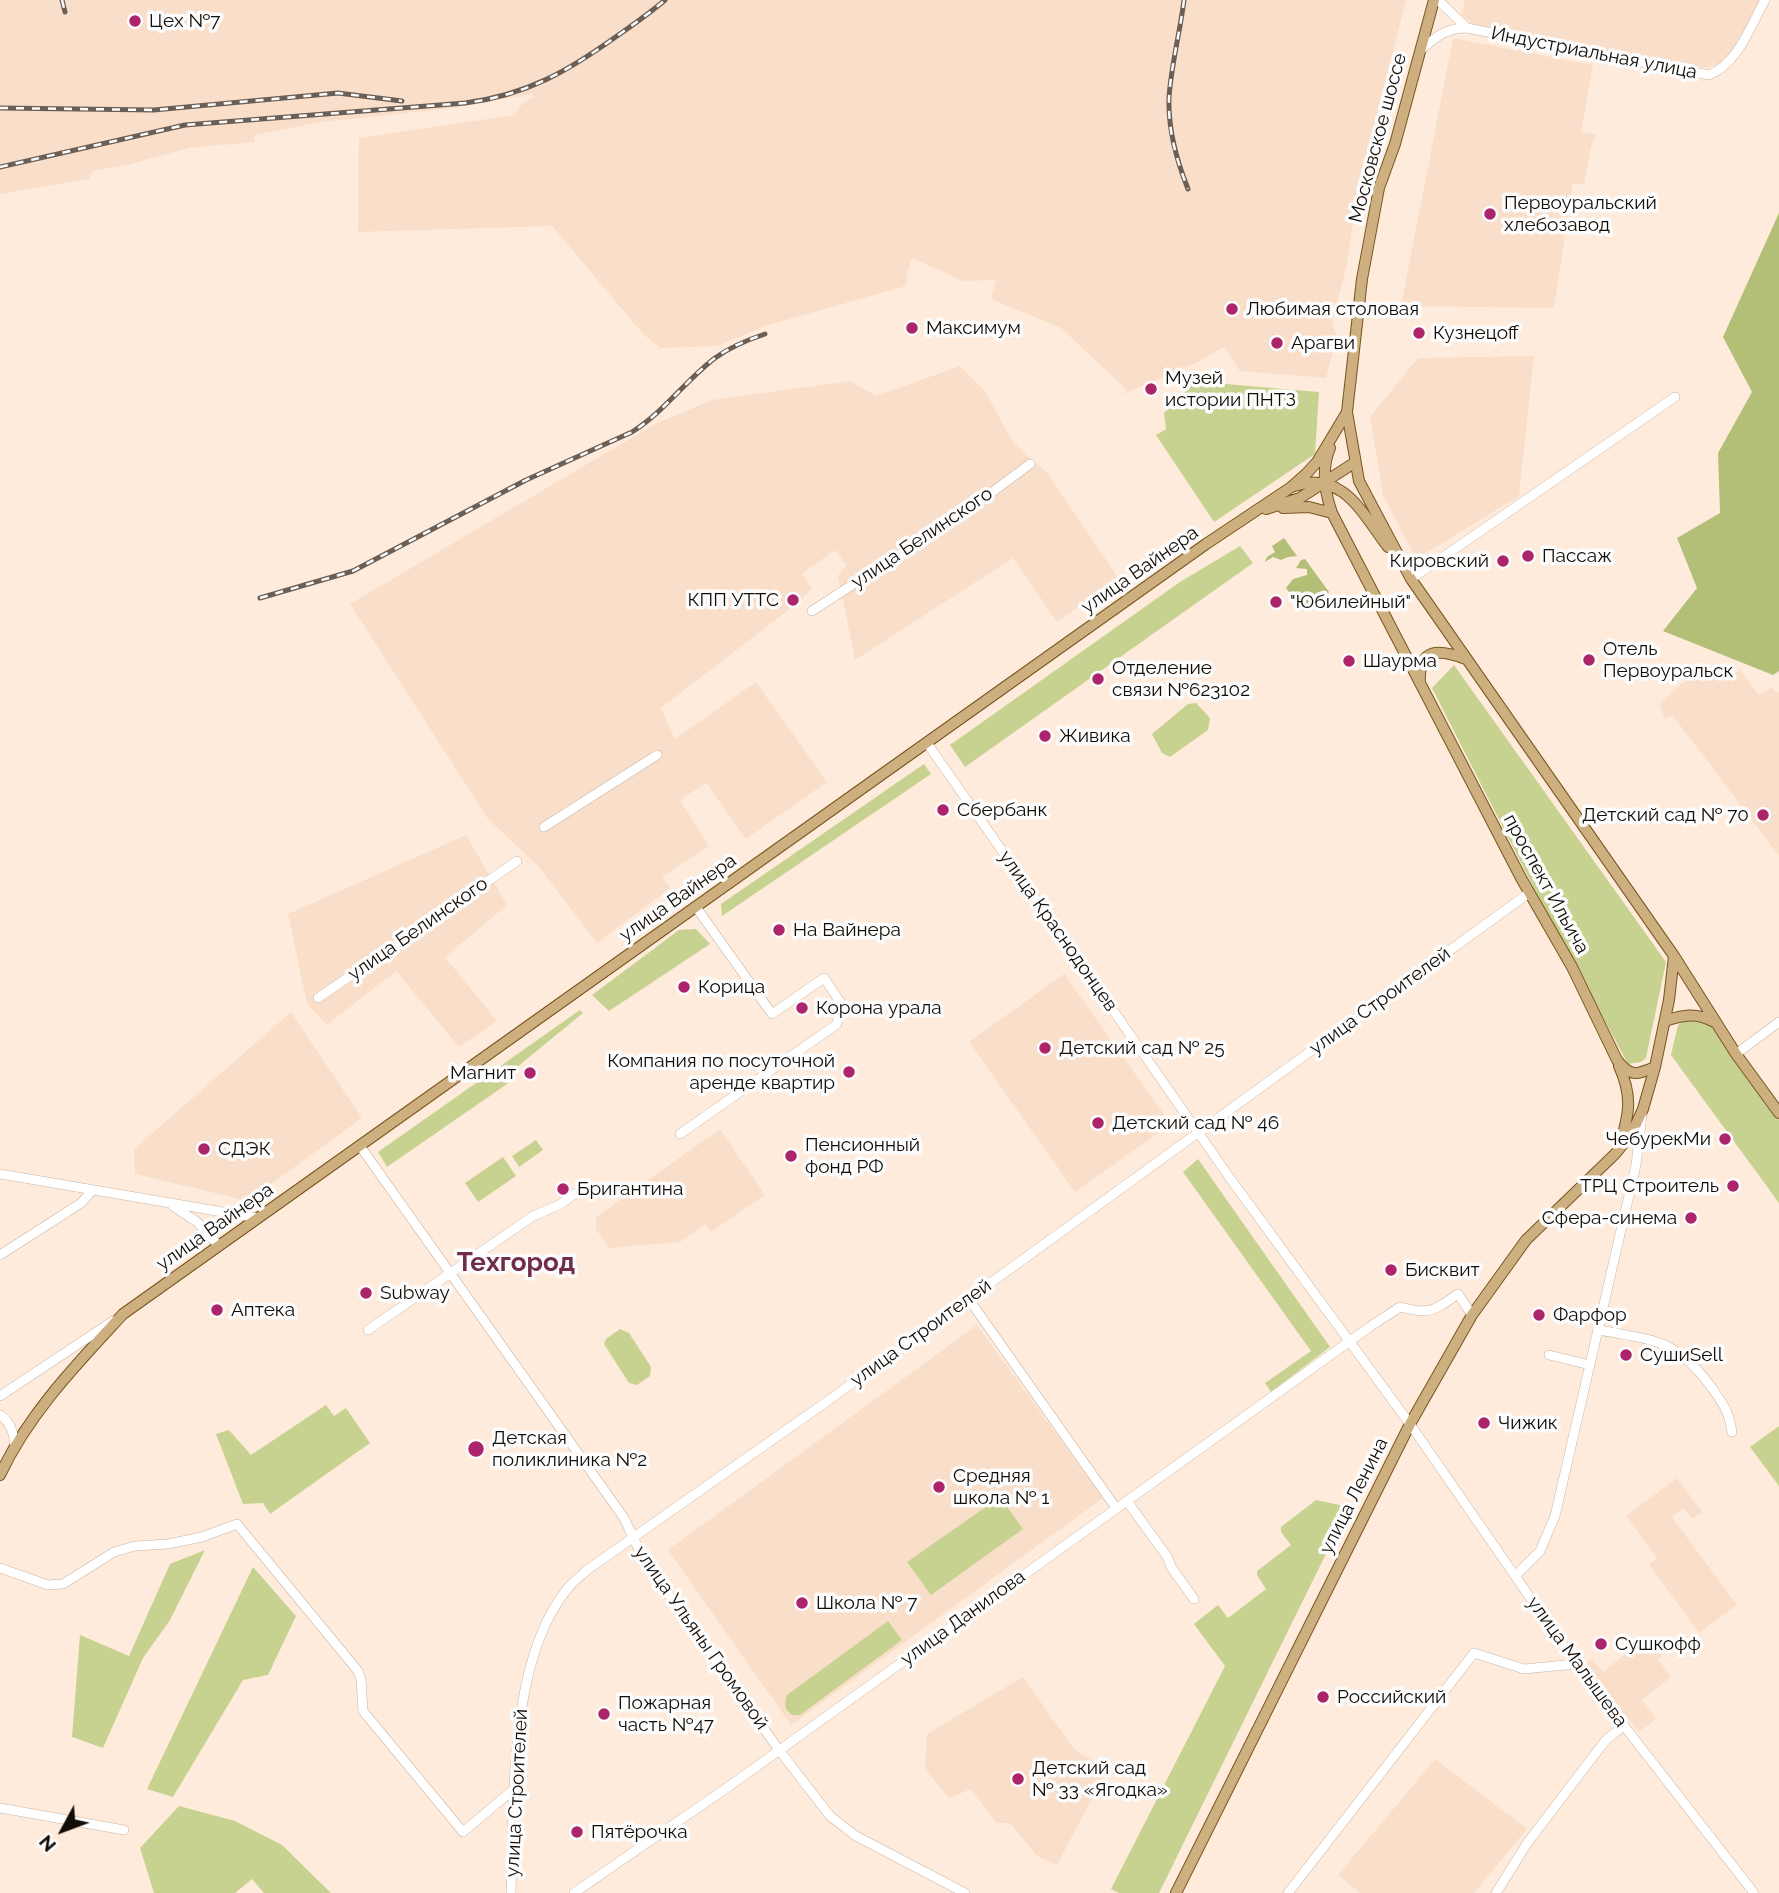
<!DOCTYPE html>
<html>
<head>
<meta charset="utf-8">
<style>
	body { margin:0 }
	#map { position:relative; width:1779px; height:1893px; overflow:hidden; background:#ffebdb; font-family:Raleway,sans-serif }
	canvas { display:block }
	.north { position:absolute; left:28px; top:1795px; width:70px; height:70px; -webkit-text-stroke:5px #fcfcfc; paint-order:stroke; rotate:229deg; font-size:19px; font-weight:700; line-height:28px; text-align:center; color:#130d08 }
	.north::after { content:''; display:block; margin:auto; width:24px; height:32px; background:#130d08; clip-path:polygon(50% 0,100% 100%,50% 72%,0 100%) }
</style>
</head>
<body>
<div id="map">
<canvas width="1779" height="1893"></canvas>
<div class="north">N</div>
</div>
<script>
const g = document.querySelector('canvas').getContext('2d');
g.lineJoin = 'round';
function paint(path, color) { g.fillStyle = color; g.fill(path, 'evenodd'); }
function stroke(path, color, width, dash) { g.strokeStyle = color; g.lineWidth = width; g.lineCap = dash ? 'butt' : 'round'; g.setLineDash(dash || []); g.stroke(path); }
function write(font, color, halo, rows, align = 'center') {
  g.font = font + ' Raleway,sans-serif'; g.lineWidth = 7; g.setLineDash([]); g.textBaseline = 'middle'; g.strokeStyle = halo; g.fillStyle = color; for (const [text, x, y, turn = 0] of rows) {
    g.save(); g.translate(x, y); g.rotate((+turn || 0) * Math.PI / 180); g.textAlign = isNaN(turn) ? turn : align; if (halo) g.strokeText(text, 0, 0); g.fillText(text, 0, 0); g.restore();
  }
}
paint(new Path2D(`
	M0,0H1406L1357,193L1347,264L1332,324L1337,335L1326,378L1240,371L1224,347L1194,364L1120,395L1127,390L1061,328L991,299L996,280L963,281L912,258L908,269L906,286L765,326L718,346L660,348L643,334L552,226L358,232L359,138L514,115L522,104L534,97L533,94L452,108L316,123L254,135L255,142L189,148L127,165L93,171L89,179L0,194Z
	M1465,0H1764L1724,62L1707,68L1594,51L1479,28L1461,15Z
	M1453,38L1593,65L1581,132L1596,134L1591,147L1584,185L1573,183L1554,308L1401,306Z
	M1534,356L1519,496L1416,559L1383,495L1370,417L1418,358Z
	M960,366L985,391L1012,441L1048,474L1119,579L1057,622L1013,558L855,660L838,576L846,565L835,550L802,574L812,589L800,601L661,708L675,739L756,682L827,782L746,839L706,783L680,800L709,846L662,877L670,888L597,943L539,867L488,819L350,604L655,424L712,400L850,381L876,396Z
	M1705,663L1715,679L1722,674L1727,680L1740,670L1759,695L1772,687L1777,693L1779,692V856L1673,716L1664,719L1660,703Z
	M466,835L507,905L445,957L497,1021L459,1047L396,971L327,1025L307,1004L288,914Z
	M1064,974L1171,1124L1075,1192L969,1042Z
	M291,1012L362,1118L248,1201L135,1174L134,1149Z
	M720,1129L765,1195L711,1232L705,1224L680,1242L609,1248L596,1229V1217Z
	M977,1325L1103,1498L791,1725L668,1550Z
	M1677,1478L1702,1512L1692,1519L1684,1508L1672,1517L1737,1605L1699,1633L1649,1564L1657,1558L1626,1516Z
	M1648,1636L1663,1654L1658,1659L1671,1677L1642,1700L1656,1719L1639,1732L1585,1665L1592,1659L1603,1672Z
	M1023,1677L1074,1749L1107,1770L1057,1865L1037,1856L1010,1823H996L971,1789L949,1798L925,1769L927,1734Z
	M1435,1759L1527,1829L1474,1893H1360L1338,1875Z`), '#f9dfca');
paint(new Path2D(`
	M1211,371L1226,384L1319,392L1315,454L1214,522L1156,435L1166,429L1164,413L1193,384Z
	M1240,546L1253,563L965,767L950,745L1180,582Z
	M1454,665L1666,962L1646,1058L1641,1062L1628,1064L1540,900L1432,688Z
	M1196,703L1210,718L1208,730L1170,757L1162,753L1152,734L1188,704Z
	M924,764L931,774L722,916L721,904Z
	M696,929L710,944L609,1011L592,995L679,930Z
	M580,1010L583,1013L511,1072L507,1084L387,1167L378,1152Z
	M1687,1019L1712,1027L1779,1120V1203L1671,1055L1678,1025Z
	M536,1140L543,1150L519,1167L512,1156Z
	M503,1157L516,1176L478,1202L465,1183Z
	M1198,1159L1330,1347L1271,1392L1265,1383L1311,1351L1183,1172Z
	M620,1329L629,1333L651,1367L650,1376L637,1385L629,1383L604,1344L606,1339Z
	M326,1405L334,1416L346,1408L370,1443L270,1514L263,1503L243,1504L216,1434L229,1430L251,1455Z
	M1779,1426V1486L1750,1447Z
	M1000,1497L1023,1529L931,1595L907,1562Z
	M1316,1500L1349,1507L1159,1893H1119L1111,1889L1225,1666L1194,1624L1218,1605L1228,1618L1266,1589L1257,1575V1571L1291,1545L1281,1532V1527Z
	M205,1550L170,1620L143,1658L103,1748L72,1737L80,1635L129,1656L170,1564Z
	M253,1567L296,1616L268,1675L243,1680L173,1797L147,1789Z
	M888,1621L902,1640L800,1715H792C784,1709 784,1704 787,1695Z
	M179,1806L235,1821L282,1845L331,1893H264L252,1879L235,1893H154L140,1848Z`), '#c7d290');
paint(new Path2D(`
	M1779,213V671L1773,675L1663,631L1697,588L1677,538L1720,513L1718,453L1752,392L1723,337Z
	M1284,538L1297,556L1288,557L1281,560L1273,557L1265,562L1267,557L1275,552L1272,546Z
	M1305,559L1329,592L1325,599L1304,611L1300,610L1302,601L1295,600L1286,588L1293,579L1307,575V569L1296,568L1301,560Z`), '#b3be76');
const minor = new Path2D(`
	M1438,0L1467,28
	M1421,50C1436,36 1447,28 1467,28L1709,75C1738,64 1751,25 1765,0
	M1411,579L1675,397
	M812,611L975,505L1030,464
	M927,743L1232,1181L1410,1424L1576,1664L1754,1893
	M544,827L657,755
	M318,998L517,861
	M1736,1054L1779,1022
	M680,1134L837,1024L841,1003L824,978L772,1014L696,907
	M360,1146L624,1518L644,1560L779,1750L830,1816L856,1836L965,1893
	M0,1174L258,1218
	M173,1206L197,1222L219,1246
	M0,1255L81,1203L93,1190
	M968,1298L1116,1508
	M368,1330L533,1216L559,1205L576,1193
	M1599,1330C1656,1341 1675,1338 1712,1388C1724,1405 1729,1412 1732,1432
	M1549,1355L1590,1365
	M0,1396L113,1321
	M0,1415C11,1423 13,1431 15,1445
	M1127,1501L1168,1558L1171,1567L1194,1599
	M0,1568L48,1585L63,1584L114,1552L135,1546L168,1544L202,1537L237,1524L358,1671L361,1679L363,1711L463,1832L514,1789
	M1515,1576L1540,1551L1555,1516L1636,1165L1642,1115
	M0,1808L124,1830
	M511,1893C514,1804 508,1660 568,1588C573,1582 581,1576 587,1570L829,1400L1529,893
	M574,1893L728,1787L1371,1326L1400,1307C1430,1315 1433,1311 1458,1294L1472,1315
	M1288,1893L1474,1653L1524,1669L1576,1664
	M1496,1893L1528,1842L1605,1741L1624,1725`);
const major = new Path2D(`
	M1434,0L1395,144L1379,188L1362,279L1347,412L1359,481L1411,579L1674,956L1736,1054L1779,1113
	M1330,448C1321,469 1325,493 1332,513L1521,878L1572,967L1617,1060C1630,1077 1636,1075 1655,1067
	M1294,486C1343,470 1362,513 1388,547
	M1283,508L1309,507L1332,513
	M1266,509L1300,498L1354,463
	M1420,683C1418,647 1439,649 1466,659
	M1665,1021C1683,1015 1696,1012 1714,1022
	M1619,1066C1633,1097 1629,1114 1620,1145
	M0,1475C29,1413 77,1364 123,1314L1206,544L1290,488L1306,474L1317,462L1347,412
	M1176,1893L1410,1424L1472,1315L1526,1240L1615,1154L1632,1133L1643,1109L1655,1067L1669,1000L1674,956`);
stroke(minor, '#c7b5a5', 10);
stroke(major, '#77551f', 12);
stroke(minor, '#fff', 9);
stroke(major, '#ceb080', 10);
const rail = new Path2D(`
	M62,0L65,12
	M1184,0C1180,33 1171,65 1169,98C1168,130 1176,159 1188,189
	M0,108L154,110L338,93L402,101
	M0,167L185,125L465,103C527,95 568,71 617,36C634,24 650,13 665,0
	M260,598L353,571L526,480L632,432C664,412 685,381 715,358C730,347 747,340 765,334`);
stroke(rail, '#6a5e55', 5);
stroke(rail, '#fcfcfc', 2.5, [8]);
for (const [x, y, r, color] of [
	[135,21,7,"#ac256b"],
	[1490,214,7,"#ac256b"],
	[1232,309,7,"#ac256b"],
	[912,328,7,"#ac256b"],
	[1419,333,7,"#ac256b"],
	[1277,343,7,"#ac256b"],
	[1151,389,7,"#ac256b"],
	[1528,556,7,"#ac256b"],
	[1503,561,7,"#ac256b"],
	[793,600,7,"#ac256b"],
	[1276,602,7,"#ac256b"],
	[1589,660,7,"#ac256b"],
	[1349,661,7,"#ac256b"],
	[1098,679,7,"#ac256b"],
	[1045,736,7,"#ac256b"],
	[943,810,7,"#ac256b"],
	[1763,815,7,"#ac256b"],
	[779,930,7,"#ac256b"],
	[684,987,7,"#ac256b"],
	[802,1008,7,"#ac256b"],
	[1045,1048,7,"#ac256b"],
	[849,1072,7,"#ac256b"],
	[530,1073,7,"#ac256b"],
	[1098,1123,7,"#ac256b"],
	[1725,1139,7,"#ac256b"],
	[204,1149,7,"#ac256b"],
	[791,1156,7,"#ac256b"],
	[1733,1186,7,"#ac256b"],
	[563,1189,7,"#ac256b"],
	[1691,1218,7,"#ac256b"],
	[1391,1270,7,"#ac256b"],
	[366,1293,7,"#ac256b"],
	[217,1310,7,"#ac256b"],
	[1539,1315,7,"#ac256b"],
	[1626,1355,7,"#ac256b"],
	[1484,1423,7,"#ac256b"],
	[476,1449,9,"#ac256b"],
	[939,1487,7,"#ac256b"],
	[802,1603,7,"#ac256b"],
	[1601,1644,7,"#ac256b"],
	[1323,1697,7,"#ac256b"],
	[604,1714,7,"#ac256b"],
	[1018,1779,7,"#ac256b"],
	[577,1832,7,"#ac256b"]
]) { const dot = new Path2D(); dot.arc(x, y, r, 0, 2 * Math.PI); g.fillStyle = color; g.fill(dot); stroke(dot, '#fcfcfc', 2.5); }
write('19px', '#130d08', '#fcfcfc', [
	["Цех №7",149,21],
	["Первоуральский",1504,203],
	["хлебозавод",1504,225],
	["Любимая столовая",1246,309],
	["Максимум",926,328],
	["Кузнецoff",1433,333],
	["Арагви",1291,343],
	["Музей",1165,378],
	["истории ПНТЗ",1165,400],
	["Пассаж",1542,556],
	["Кировский",1489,561,"right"],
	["КПП УТТС",779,600,"right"],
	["\"Юбилейный\"",1290,602],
	["Отель",1603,649],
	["Первоуральск",1603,671],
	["Шаурма",1363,661],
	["Отделение",1112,668],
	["связи №623102",1112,690],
	["Живика",1059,736],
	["Сбербанк",957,810],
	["Детский сад № 70",1749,815,"right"],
	["На Вайнера",793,930],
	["Корица",698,987],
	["Корона урала",816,1008],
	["Детский сад № 25",1059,1048],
	["Компания по посуточной",835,1061,"right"],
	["аренде квартир",835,1083,"right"],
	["Магнит",516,1073,"right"],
	["Детский сад № 46",1112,1123],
	["ЧебурекМи",1711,1139,"right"],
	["Пенсионный",805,1145],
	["фонд РФ",805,1167],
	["СДЭК",218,1149],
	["ТРЦ Строитель",1719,1186,"right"],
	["Бригантина",577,1189],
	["Сфера-синема",1677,1218,"right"],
	["Бисквит",1405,1270],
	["Subway",380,1293],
	["Аптека",231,1310],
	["Фарфор",1553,1315],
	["СушиSell",1640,1355],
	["Чижик",1498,1423],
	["Детская",492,1438],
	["поликлиника №2",492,1460],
	["Средняя",953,1476],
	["школа № 1",953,1498],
	["Школа № 7",816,1603],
	["Сушкофф",1615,1644],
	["Российский",1337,1697],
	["Пожарная",618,1703],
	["часть №47",618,1725],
	["Детский сад",1032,1768],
	["№ 33 «Ягодка»",1032,1790],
	["Пятёрочка",591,1832]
], 'left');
write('19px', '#130d08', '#fcfcfc', [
	["Индустриальная улица",1594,53,11],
	["Московское шоссе",1378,138,-75],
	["улица Белинского",922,538,-34],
	["улица Вайнера",1140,570,-35],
	["проспект Ильича",1546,884,61],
	["улица Вайнера",678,898,-35],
	["улица Белинского",418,929,-35],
	["улица Краснодонцев",1058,931,55],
	["улица Строителей",1380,1001,-36],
	["улица Вайнера",215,1227,-35],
	["улица Строителей",921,1333,-36],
	["улица Ленина",1354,1496,-63],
	["улица Данилова",963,1618,-36],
	["улица Ульяны Громовой",701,1638,55],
	["улица Малышева",1577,1662,54],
	["улица Строителей",517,1793,-87]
]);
write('bold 26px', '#6f2d4b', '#fcfcfc', [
	["Техгород",516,1263]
]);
</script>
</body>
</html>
